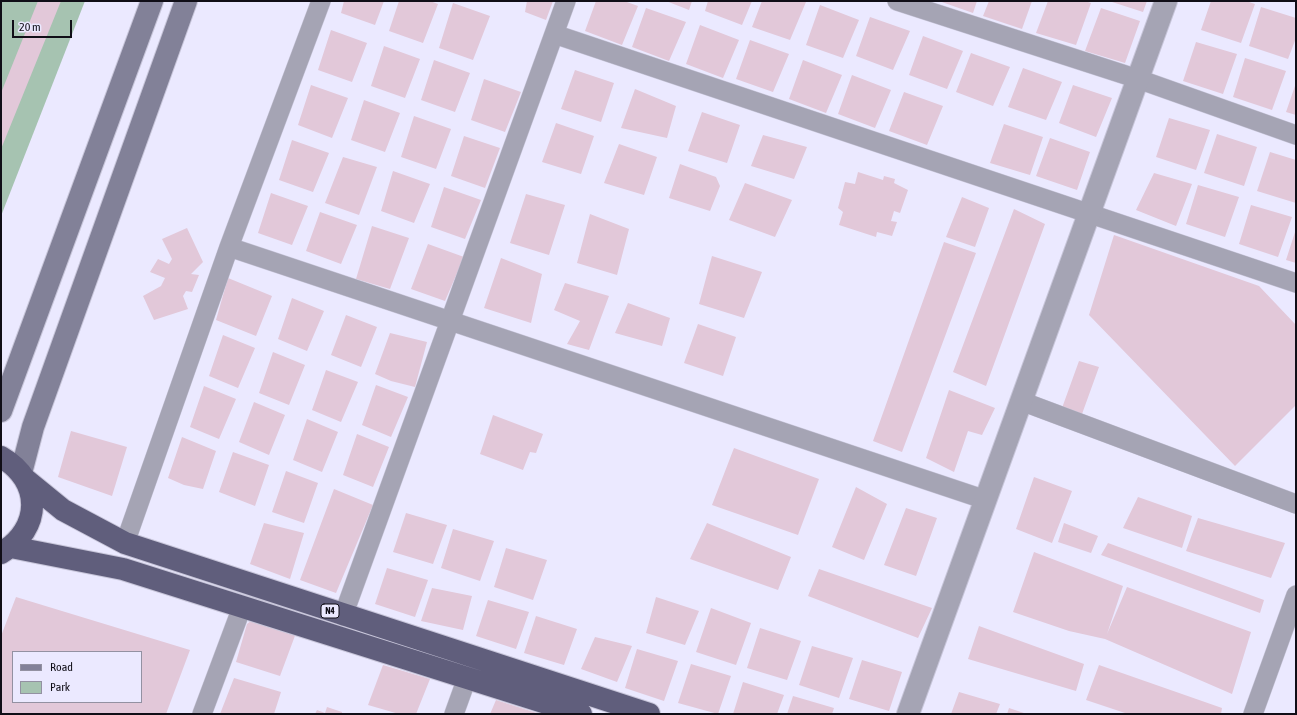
<!DOCTYPE html>
<html>
<head>
<meta charset="utf-8">
<style>
	body { margin:0 }
	#map { position:relative; width:1297px; height:715px; overflow:hidden; background:#ebe9ff; font-family:"Asap Condensed",sans-serif }
	canvas { display:block }
	.frame { position:absolute; inset:0; border:2px solid #100e17; pointer-events:none }
	.legend { position:absolute; left:12px; top:651px; width:130px; height:52px; box-sizing:border-box; background:#ebe9ff; border:1px solid #9391a2; margin:0; padding:5px 7px; list-style:none; font-size:12px; color:#100e17 }
	.legend li { display:flex; align-items:center; gap:8px; height:20px }
	.legend b { width:20px; border:1px solid #9391a2 }
	.scale { position:absolute; left:12px; top:20px; width:60px; height:18px; box-sizing:border-box; border:2px solid #100e17; border-top:0; padding-left:5px; font-size:12px; line-height:14px; white-space:nowrap; color:#100e17; -webkit-text-stroke:3px #ebe9ff; paint-order:stroke }
</style>
</head>
<body>
<div id="map">
<canvas width="1297" height="715"></canvas>
<div class="frame"></div>
<ul class="legend">
<li><b style="height:5px;background:#828198"></b>Road</li>
<li><b style="height:11px;background:#a6c3b1"></b>Park</li>
</ul>
<div class="scale">20 m</div>
</div>
<script>
const g = document.querySelector('canvas').getContext('2d');
g.lineJoin = 'round';
function paint(path, color) { g.fillStyle = color; g.fill(path, 'evenodd'); }
function stroke(path, color, width, dash) { g.strokeStyle = color; g.lineWidth = width; g.lineCap = dash ? 'butt' : 'round'; g.setLineDash(dash || []); g.stroke(path); }
function write(font, color, halo, rows, align = 'center') {
  g.font = font + ' "Asap Condensed",sans-serif'; g.lineWidth = 3.5; g.setLineDash([]); g.textBaseline = 'middle'; g.strokeStyle = halo; g.fillStyle = color; for (const [text, x, y, turn = 0] of rows) {
    g.save(); g.translate(x, y); g.rotate((+turn || 0) * Math.PI / 180); g.textAlign = isNaN(turn) ? turn : align; if (halo) g.strokeText(text, 0, 0); g.fillText(text, 0, 0); g.restore();
  }
}
paint(new Path2D(`
	M1,1H85L1,216Z`), '#a6c3b1');
paint(new Path2D(`
	M38,1H61L1,149V93Z
	M344,1H384L375,25L341,13Z
	M399,1H430L438,4L423,43L389,31Z
	M527,1H553L546,20L525,12Z
	M596,1H624L638,6L622,45L585,31Z
	M666,1H692L689,10Z
	M708,1H752L742,25L705,11Z
	M762,1L806,2L790,40L752,27Z
	M939,1H977L973,13Z
	M989,1H1032L1022,29L983,16Z
	M1048,1H1085L1091,3L1076,45L1036,33Z
	M1109,1H1147L1143,12Z
	M1211,1H1246L1255,4L1241,43L1201,30Z
	M453,3L490,16L473,60L439,48Z
	M820,5L859,20L843,58L806,45Z
	M1261,7L1296,18V38L1288,59L1249,46Z
	M646,8L686,22L669,61L632,47Z
	M1101,8L1140,21L1125,63L1085,51Z
	M870,17L910,31L893,70L856,56Z
	M700,25L739,40L723,78L686,64Z
	M331,30L367,43L352,82L318,70Z
	M923,36L963,51L947,89L909,75Z
	M750,40L789,54L773,92L736,79Z
	M1196,42L1237,54L1223,94L1183,81Z
	M384,46L420,59L405,98L371,86Z
	M971,53L1010,67L993,106L956,92Z
	M1245,58L1286,71L1272,110L1233,97Z
	M434,60L470,73L455,112L421,100Z
	M803,60L842,75L826,113L789,99Z
	M1023,68L1062,82L1046,120L1008,107Z
	M575,70L614,83L601,122L561,109Z
	M852,75L891,90L875,128L838,114Z
	M484,79L521,92L505,132L471,120Z
	M1296,83V115L1286,112Z
	M311,85L348,98L332,138L298,125Z
	M1073,85L1112,98L1096,137L1059,123Z
	M635,89L676,106L667,138L621,128Z
	M904,92L943,106L927,145L889,131Z
	M364,100L400,113L385,152L351,140Z
	M702,112L740,125L727,163L688,151Z
	M414,116L451,129L436,169L401,157Z
	M1169,118L1210,130L1196,170L1156,157Z
	M556,123L594,136L581,174L542,162Z
	M1004,124L1043,137L1030,175L990,163Z
	M1217,134L1257,147L1244,186L1204,173Z
	M763,135L807,147L794,179L751,166Z
	M464,136L500,148L485,188L451,176Z
	M1050,138L1090,152L1077,190L1036,176Z
	M292,140L329,153L313,192L279,180Z
	M619,144L657,157L644,195L604,183Z
	M1270,152L1296,160V203L1257,191Z
	M343,157L377,167L359,215L325,203Z
	M680,164L716,177L720,186L710,211L669,198Z
	M393,171L430,184L414,223L381,211Z
	M858,172L883,180L884,176L895,179L894,183L908,190L900,213L894,211L891,221L897,222L892,236L877,232L876,237L839,225L843,212L838,208L845,182L855,184Z
	M1154,173L1192,184L1176,226L1136,210Z
	M745,183L792,200L775,237L729,220Z
	M1198,185L1239,197L1225,237L1186,224Z
	M444,187L481,200L465,239L431,227Z
	M271,193L308,206L292,245L258,233Z
	M526,194L565,205L549,255L510,243Z
	M962,197L989,208L975,247L946,237Z
	M1251,205L1292,217L1278,257L1239,244Z
	M1014,209L1045,224L986,386L953,372Z
	M320,212L357,225L341,264L306,251Z
	M590,214L629,229L617,275L577,263Z
	M372,226L409,238L390,289L356,279Z
	M187,228L203,262L191,274L199,275L192,292L186,291L183,296L188,309L154,320L143,296L161,286L165,278L150,272L158,259L169,264L172,259L162,239Z
	M1296,229V263L1286,260Z
	M1114,235L1259,286L1296,325V405L1235,466L1089,315Z
	M944,242L976,253L902,452L873,441Z
	M428,244L464,257L445,301L411,289Z
	M712,256L762,272L744,318L699,304Z
	M501,258L542,274L531,323L484,308Z
	M228,278L272,296L256,336L216,320Z
	M565,283L609,296L589,350L567,344L580,321L554,310Z
	M292,298L324,311L307,351L278,339Z
	M628,303L670,318L662,346L615,333Z
	M346,315L377,327L361,367L331,355Z
	M698,324L736,337L723,376L684,363Z
	M390,333L427,342L415,387L391,381L375,374Z
	M223,335L255,348L238,388L209,376Z
	M273,352L305,365L289,405L259,393Z
	M1079,361L1099,367L1082,414L1062,408Z
	M326,370L358,382L341,422L312,410Z
	M376,385L408,397L391,437L362,425Z
	M204,386L236,399L219,439L190,427Z
	M949,390L995,408L982,435L968,431L954,472L926,458Z
	M254,402L285,415L269,455L239,442Z
	M493,415L543,434L536,453L530,452L523,470L480,454Z
	M307,419L338,432L322,472L293,460Z
	M71,431L127,447L112,496L58,477Z
	M357,434L389,447L373,487L343,475Z
	M182,437L216,451L203,489L184,485L168,478Z
	M734,448L819,479L798,535L712,505Z
	M233,452L269,465L255,506L219,492Z
	M286,471L318,483L304,523L272,512Z
	M1034,477L1072,491L1052,543L1016,529Z
	M856,487L887,504L864,560L832,547Z
	M334,489L373,505L336,593L300,580Z
	M1138,497L1192,516L1182,548L1123,528Z
	M906,508L937,518L916,576L884,565Z
	M406,513L447,525L433,564L393,552Z
	M1198,518L1285,543L1271,578L1186,551Z
	M264,523L304,533L290,579L250,564Z
	M707,523L791,557L778,590L690,559Z
	M1064,523L1098,536L1091,553L1058,542Z
	M453,529L494,541L480,581L441,568Z
	M1108,543L1264,600L1260,613L1101,555Z
	M506,548L547,560L533,600L494,587Z
	M1034,552L1123,586L1107,634L1127,587L1251,632L1232,694L1105,639L1069,631L1013,612Z
	M387,568L428,580L415,617L375,604Z
	M819,569L932,608L918,638L808,596Z
	M432,588L472,596L463,630L421,621Z
	M16,597L190,650L166,714H1V636ZM13,652H141V702H13Z
	M656,597L699,611L685,645L646,633Z
	M488,600L529,612L516,649L476,636Z
	M711,608L751,623L736,665L696,652Z
	M536,616L577,629L564,665L524,653Z
	M253,619L296,633L280,676L236,662L247,624Z
	M979,626L1084,664L1076,691L968,659Z
	M760,628L801,641L787,680L747,668Z
	M595,637L632,646L617,682L581,669Z
	M812,646L853,658L839,698L799,685Z
	M637,649L678,661L664,701L625,688Z
	M862,660L902,672L889,711L849,699Z
	M691,664L731,676L718,714L678,703Z
	M383,665L430,679L416,714H399L368,705Z
	M1099,665L1222,708L1221,714H1128L1086,700Z
	M234,678L281,692L274,714H220Z
	M743,682L784,695L777,714H733Z
	M959,692L1000,704L996,714H951Z
	M793,696L834,708L832,714H787Z
	M496,700L540,714H490Z
	M327,707L342,712V714H315L317,710L325,713Z
	M1009,708L1027,714H1007Z`), '#e2c8d9');
const minor = new Path2D(`
	M321,1L229,247L986,500
	M897,1L1138,79L1296,135
	M554,34L1296,283
	M1021,401L1296,504
	M125,543L229,247
	M343,616L566,1
	M202,714L242,607
	M454,714L467,678
	M1253,714L1296,595`);
const tertiary = new Path2D(`
	M908,714L1166,1`);
const secondary = new Path2D(`
	M1,411L152,1
	M21,473L33,427L186,1`);
const trunk = new Path2D(`
	M1,457C43,481 42,529 1,553
	M25,479L63,510L125,543L649,714
	M11,547L123,569L581,714`);
stroke(minor, '#c8c6da', 20);
stroke(tertiary, '#c8c6da', 24);
stroke(secondary, '#c8c6da', 24);
stroke(trunk, '#c8c6da', 24);
stroke(minor, '#a5a4b4', 19);
stroke(tertiary, '#a5a4b4', 22);
stroke(secondary, '#828198', 22);
stroke(trunk, '#605e7c', 22);
for (const [x, y, w] of [
	[330,611,18]
]) { const box = new Path2D(); box.roundRect(x - w / 2, y - 7, w, 14, 3); g.fillStyle = '#ebe9ff'; g.fill(box); stroke(box, '#100e17', 1); }
write('bold 9px', '#100e17', null, [
	["N4",330,611]
]);
</script>
</body>
</html>
